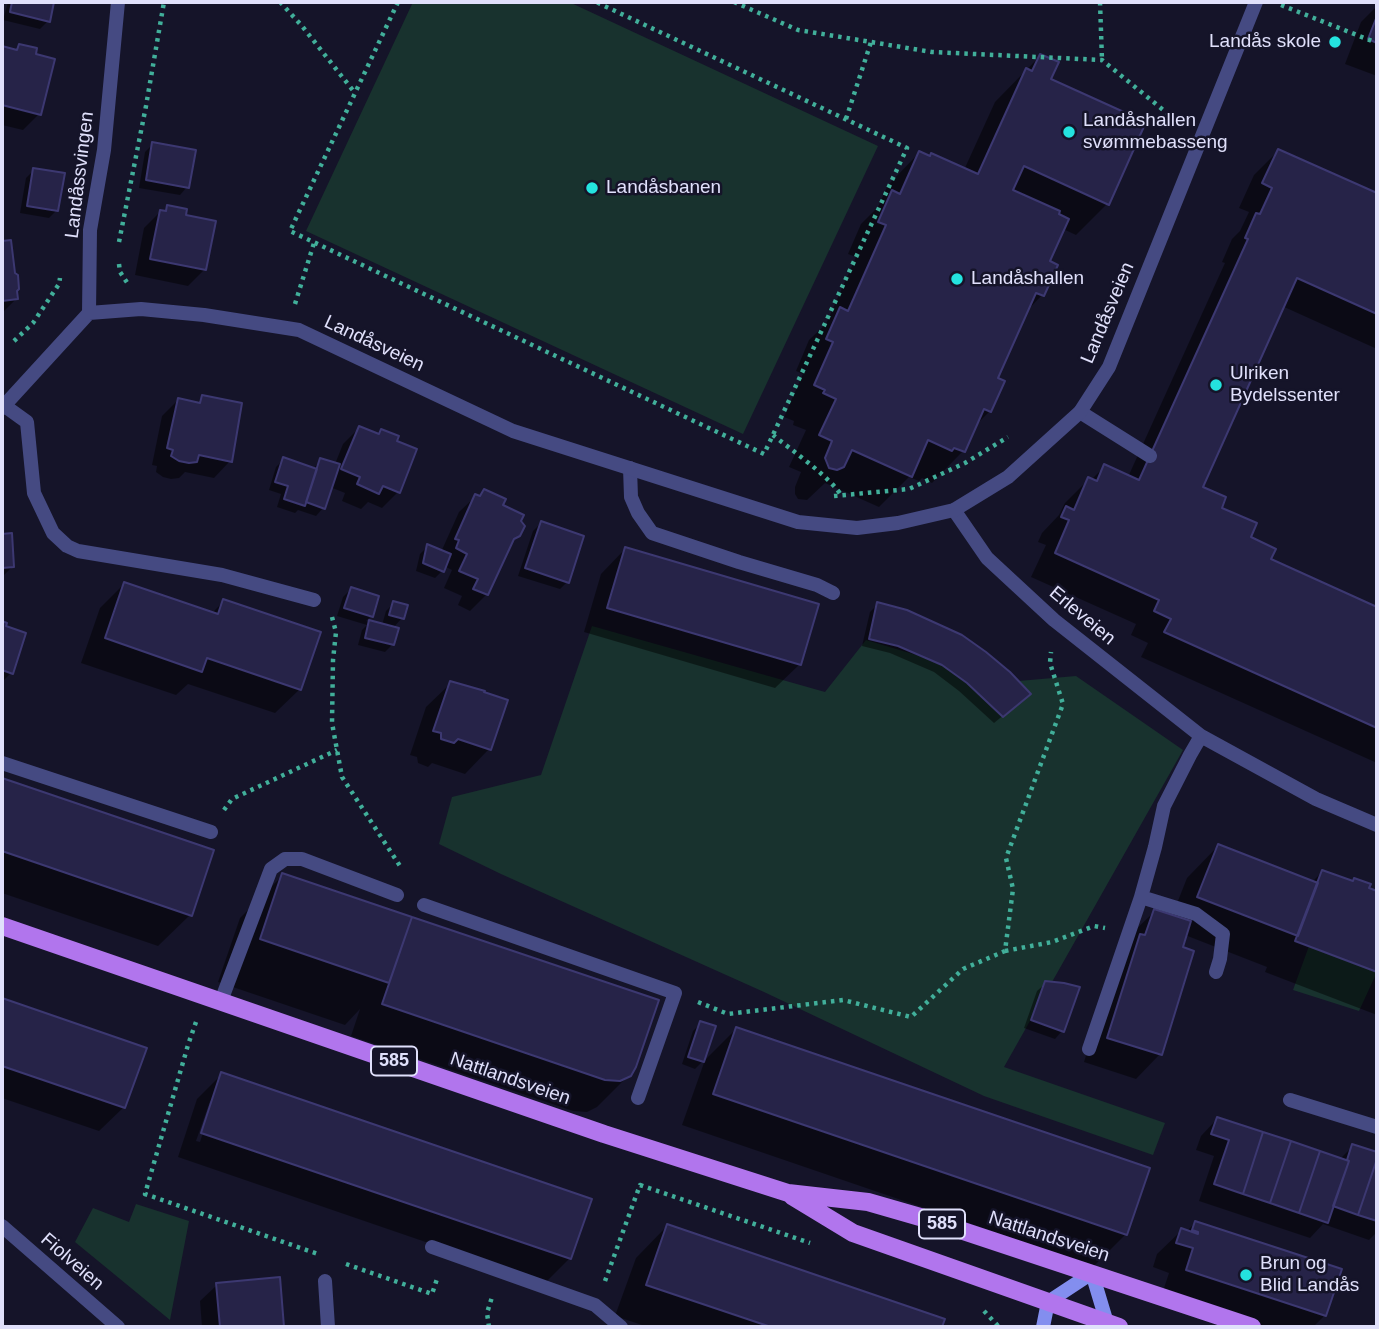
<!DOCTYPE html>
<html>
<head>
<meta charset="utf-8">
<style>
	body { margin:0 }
	#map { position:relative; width:1379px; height:1329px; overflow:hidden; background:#151429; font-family:Helvetica,sans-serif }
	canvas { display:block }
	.frame { position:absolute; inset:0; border:4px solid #e0e0fb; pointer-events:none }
</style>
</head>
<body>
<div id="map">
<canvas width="1379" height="1329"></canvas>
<div class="frame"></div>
</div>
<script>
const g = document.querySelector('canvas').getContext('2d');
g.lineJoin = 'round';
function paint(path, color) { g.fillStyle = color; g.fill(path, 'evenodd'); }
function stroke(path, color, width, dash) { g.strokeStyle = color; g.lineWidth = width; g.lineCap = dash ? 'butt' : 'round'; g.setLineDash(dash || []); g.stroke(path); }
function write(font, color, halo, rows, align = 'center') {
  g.font = font + ' Helvetica,sans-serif'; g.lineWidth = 5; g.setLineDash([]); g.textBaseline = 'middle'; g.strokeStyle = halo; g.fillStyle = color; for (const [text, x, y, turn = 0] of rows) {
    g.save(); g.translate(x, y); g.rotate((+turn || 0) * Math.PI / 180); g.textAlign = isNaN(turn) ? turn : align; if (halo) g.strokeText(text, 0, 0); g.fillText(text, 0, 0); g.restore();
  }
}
paint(new Path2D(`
	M413,2H569L878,146L743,434L306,231Z
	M592,626L825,692L866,640L1007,682L1076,676L1183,750L1004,1067L1165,1123L1153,1155L984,1096L764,992L501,874L439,844L452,797L541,775Z
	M1309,946L1377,972L1359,1011L1293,990Z
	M136,1204L189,1221L170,1320L75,1242L93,1208L129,1222Z`), '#18322e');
paint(new Path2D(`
	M8,2H52L48,21L40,29L3,20Z
	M1377,6V76L1345,64L1361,22Z
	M20,46L39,114L23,130L2,125V49L14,51Z
	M1040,56L1049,80L1107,204L1076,235L1063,229L1048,262L1042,295L1026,312L996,379L990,411L974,427L963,451L932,483L922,478L919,481L909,477L879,507L825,483L807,500L798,499L795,494V487L801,472L789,467L806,430L793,425L794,421L784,417L803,374L796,371L809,340L826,324L856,257L848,254L861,224L878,207L888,185L919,153L964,170L995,102Z
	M153,144L187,187L180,195L139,188L145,152Z
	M1278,151L1377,195V349L1282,306L1201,488L1269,560L1377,609V763L1141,657L1148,643L1131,635L1136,624L1031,577L1046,545L1038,542L1042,533L1059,515L1065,503L1089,479L1091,480L1105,466L1128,477L1225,263L1222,262L1232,239L1240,231L1249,212L1239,208L1254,175Z
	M34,170L57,210L49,218L20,213L26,178Z
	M168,207L184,216L205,269L188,286L135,275L144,228L160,212H163Z
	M10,242L16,299L2,313V243Z
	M203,397L230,461L214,478L185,472L179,478L171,479L163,477L156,472L157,466L152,465L162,416L178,400L196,404Z
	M359,428L377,435L382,431L395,442L398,492L382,508L368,502L361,509L342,501L345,493L330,487L323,508L316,516L298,510L295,513L277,507L281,494L269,490L276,467L284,459L313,469L321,460L335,464L343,444Z
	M484,491L519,521V535L509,545L487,594L470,611L458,605L462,596L444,588L452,570L444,566L442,571L435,578L416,571L420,554L428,546L441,552L459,512L476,496L478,497Z
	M541,523L567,582L560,589L518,576L533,531Z
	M2,535H11L12,567L2,577Z
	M625,549L800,664L775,688L584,632L601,574Z
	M124,584L212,613L224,601L300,689L275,713L188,684L176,695L81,663L100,608Z
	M351,589L371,616L366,621L382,625L386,611L394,603L402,618L393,628V644L385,652L358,645L362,630L367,625L337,616L343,597Z
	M878,604L1021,701L994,723L959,691L934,672L890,653L862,646L870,612Z
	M2,623L5,624L11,673L3,681L2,680Z
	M451,683L506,702L489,749L465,774L432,763L428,767L418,763L417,757L410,755L426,707Z
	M2,779L212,851L190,915L158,946L2,893Z
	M1218,846L1312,882L1322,872L1377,893V1015L1265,972L1267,967L1185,935L1160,1054L1136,1079L1084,1062L1116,960L1130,935L1155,911L1172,916L1187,878Z
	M283,875L657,1002L629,1075L597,1107L587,1112L573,1111L351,1036L360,1009L345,1025L218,982L240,918Z
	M1046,983L1078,988L1062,1031L1055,1039L1024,1028L1037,991Z
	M2,1000L144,1049L124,1107L99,1131L2,1098Z
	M701,1023L703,1061L695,1069L682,1064L693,1031Z
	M736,1029L1126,1234L1094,1266L682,1125L705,1060Z
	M222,1074L570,1258L545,1283L178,1157L197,1099ZM210,1101H213L200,1142L196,1141Z
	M1217,1119L1339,1160L1353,1146L1377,1154V1232L1369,1240L1323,1224L1310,1238L1199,1201L1214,1156L1196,1150L1201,1136Z
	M1195,1223L1325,1315L1313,1327H1263L1162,1294L1169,1273L1153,1267L1157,1254L1182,1230L1187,1231Z
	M667,1226L943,1320L940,1327H648L615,1316L636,1258Z
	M278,1279L282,1327H202L200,1301L217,1285Z`), '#0007');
const building = new Path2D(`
	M12,2H54L50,22L10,12Z
	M1377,16V43L1368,39Z
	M19,44L37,48L36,54L55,59L41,115L2,105V46L17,50Z
	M1040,54L1059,62L1051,79L1146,122L1109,205L1024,166L1013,190L1060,211L1059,214L1069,219L1050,261L1058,265L1044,296L1036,293L998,378L1005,381L991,412L984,409L965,452L954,448L952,451L928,440L912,477L852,450L844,467L837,470L829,468L825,458L832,441L819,435L836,399L823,393L825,390L814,385L833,342L826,339L840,307L848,311L886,225L878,222L892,190L900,194L919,151L930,156L931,153L978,174L1026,68L1032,71Z
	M152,142L196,150L189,188L146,180Z
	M1278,149L1377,193V314L1297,278L1203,487L1226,497L1222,508L1257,523L1251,537L1276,549L1271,559L1377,607V728L1164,632L1171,619L1154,611L1159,600L1055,553L1069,520L1061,517L1066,506L1074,510L1088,477L1097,481L1104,464L1139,480L1248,239L1245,238L1256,213L1260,214L1272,188L1262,183Z
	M33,168L65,173L58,211L27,206Z
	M167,205L187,209L186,215L216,221L206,270L150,259L160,210L166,211Z
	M11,240L15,273L18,275L19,289L17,291L18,299L2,301V241Z
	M202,395L242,403L232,462L199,455L197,462L189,463L179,461L171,456L173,450L167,448L178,398L200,403Z
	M359,426L379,434L381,429L399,436L397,441L417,449L400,493L383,486L379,494L357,484L360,477L341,469Z
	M283,457L317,469L305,506L284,499L288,486L275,482Z
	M320,458L340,464L325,509L306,502Z
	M484,489L506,499L503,505L524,515L521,521L525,526L520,536L514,539L488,595L473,589L478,579L459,571L467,554L456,548L459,540L455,539L475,494L480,496Z
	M541,521L584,536L569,583L525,568Z
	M12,533L14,567L2,568V534Z
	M427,544L451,554L444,572L423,563Z
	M625,547L819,604L801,665L607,608Z
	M124,582L218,614L223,599L321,632L301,690L207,658L202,672L105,638Z
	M351,587L379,596L373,617L344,608Z
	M393,601L408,605L404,619L389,615Z
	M877,602L907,610L962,635L986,652L1010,672L1031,694L1003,717L967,683L942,665L898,646L869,639Z
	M369,620L399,628L394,645L365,638Z
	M2,621L7,623L6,626L26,633L13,674L2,670Z
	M450,681L485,691L484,692L508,700L491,750L458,739L454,743L441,739V733L433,731Z
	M2,778L214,850L192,916L2,851Z
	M1218,844L1318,883L1298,936L1197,897Z
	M1322,870L1353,881L1354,878L1371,884L1369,888L1377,891V972L1295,941Z
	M282,873L412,917L389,983L260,939Z
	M1154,909L1191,921L1183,947L1194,951L1162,1055L1107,1038L1140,934L1145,935Z
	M412,917L659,1000L636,1067L631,1076L620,1081L605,1080L382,1004Z
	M1045,981L1064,983L1080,987L1064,1032L1031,1020Z
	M2,998L147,1048L125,1108L2,1066Z
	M700,1021L716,1026L704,1062L688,1057Z
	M736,1027L1150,1168L1127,1235L713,1094Z
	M221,1072L592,1199L571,1259L201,1133Z
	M1217,1117L1263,1132L1243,1194L1214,1184L1229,1140L1211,1134Z
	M1263,1132L1291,1141L1270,1203L1243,1194Z
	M1291,1141L1320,1151L1299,1213L1270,1203Z
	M1352,1144L1377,1152V1159L1358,1215L1333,1206L1349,1161L1347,1160Z
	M1320,1151L1349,1161L1328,1223L1299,1213Z
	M1377,1159V1221L1358,1215Z
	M1195,1221L1342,1269L1326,1316L1186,1270L1193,1248L1176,1243L1181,1228L1198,1234V1232L1192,1230Z
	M667,1224L945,1319L942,1327H771L646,1285Z
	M280,1277L284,1327H220L216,1283Z`);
paint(building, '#262348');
stroke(building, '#3c3871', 2);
stroke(new Path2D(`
	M280,2L302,26L355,93
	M398,2L290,231L764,454L907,148L596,2
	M734,2L798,30L932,52L1102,60L1178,122
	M1100,2L1102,60
	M1281,5L1377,43
	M846,119L871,42
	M119,242L146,106L164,2
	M119,264L120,272L128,284
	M295,304L314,243
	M14,341L33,323L59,284L60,278
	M773,435C790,449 833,479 842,497
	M834,496L909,489L965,463L1008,437
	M332,617L336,632L333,660L332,723L342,777L400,866
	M224,810L232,799L337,750
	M1005,951L1052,942L1094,926L1105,928
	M698,1002L728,1014L843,1000L911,1017L963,969L1005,951L1013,889L1006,858L1063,704L1050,663L1051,652
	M196,1022L188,1045L145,1194L318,1254
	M346,1264L432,1294L438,1276
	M605,1281L640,1185L810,1243
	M984,1311L999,1327
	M489,1327L487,1313L492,1297`), '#41af9a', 4.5, [3.5, 5]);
stroke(new Path2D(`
	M1080,412L1150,456
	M2,763L211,832
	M424,905L675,993L638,1098
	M221,1001L271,869L285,859H302L397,895
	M432,1247L595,1305L621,1327
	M325,1281L328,1327`), '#454a82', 14);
stroke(new Path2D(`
	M2,404L27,422L34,493L53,533L67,546L78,551L222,575L314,600
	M630,468L631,497L638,513L652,533L739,562L817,585L833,593
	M954,510L987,558L1054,620L1201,736L1316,799L1377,825
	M1201,736L1190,755L1164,806L1155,847L1141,897L1196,914L1223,934L1220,959L1216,972
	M1089,1049L1141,897
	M1290,1100L1377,1127
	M2,1226L118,1327`), '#454a82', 14);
stroke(new Path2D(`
	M89,313L141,309L204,315L299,330L513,431L798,522L857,528L898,523L954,510L1008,477L1080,412L1109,367L1256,2
	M2,408L89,313L90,230L104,150L118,2`), '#454a82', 14);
stroke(new Path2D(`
	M1043,1327L1048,1302L1092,1273L1107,1323L1105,1327`), '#838eef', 14);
stroke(new Path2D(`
	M2,926L604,1134L788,1193L868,1202L927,1219L1252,1327
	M792,1196L853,1233L1119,1327`), '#b175ed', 18);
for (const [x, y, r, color] of [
	[1335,42,7,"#24e3df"],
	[1069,132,7,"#24e3df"],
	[592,188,7,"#24e3df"],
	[957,279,7,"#24e3df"],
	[1216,385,7,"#24e3df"],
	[1246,1275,7,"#24e3df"]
]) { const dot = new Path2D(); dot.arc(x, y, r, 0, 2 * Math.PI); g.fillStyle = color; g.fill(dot); stroke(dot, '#151429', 2.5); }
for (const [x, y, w] of [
	[394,1061,46],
	[942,1224,46]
]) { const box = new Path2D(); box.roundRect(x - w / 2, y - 14.5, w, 29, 5); g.fillStyle = '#151429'; g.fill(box); stroke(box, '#e0e0fb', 2); }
write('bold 18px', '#e0e0fb', null, [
	["585",394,1061],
	["585",942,1224]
]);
write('19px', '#e0e0fb', '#151429', [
	["Landås skole",1321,42,"right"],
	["Landåshallen",1083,121],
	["svømmebasseng",1083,143],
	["Landåsbanen",606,188],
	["Landåshallen",971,279],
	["Ulriken",1230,374],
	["Bydelssenter",1230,396],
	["Brun og",1260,1264],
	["Blid Landås",1260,1286]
], 'left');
write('19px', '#e0e0fb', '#151429', [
	["Landåssvingen",80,175,-83],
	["Landåsveien",1108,313,-67],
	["Landåsveien",374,344,25],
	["Erleveien",1082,616,40],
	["Nattlandsveien",510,1079,19],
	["Nattlandsveien",1049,1237,18],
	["Fiolveien",72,1262,41]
]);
</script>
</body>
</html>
